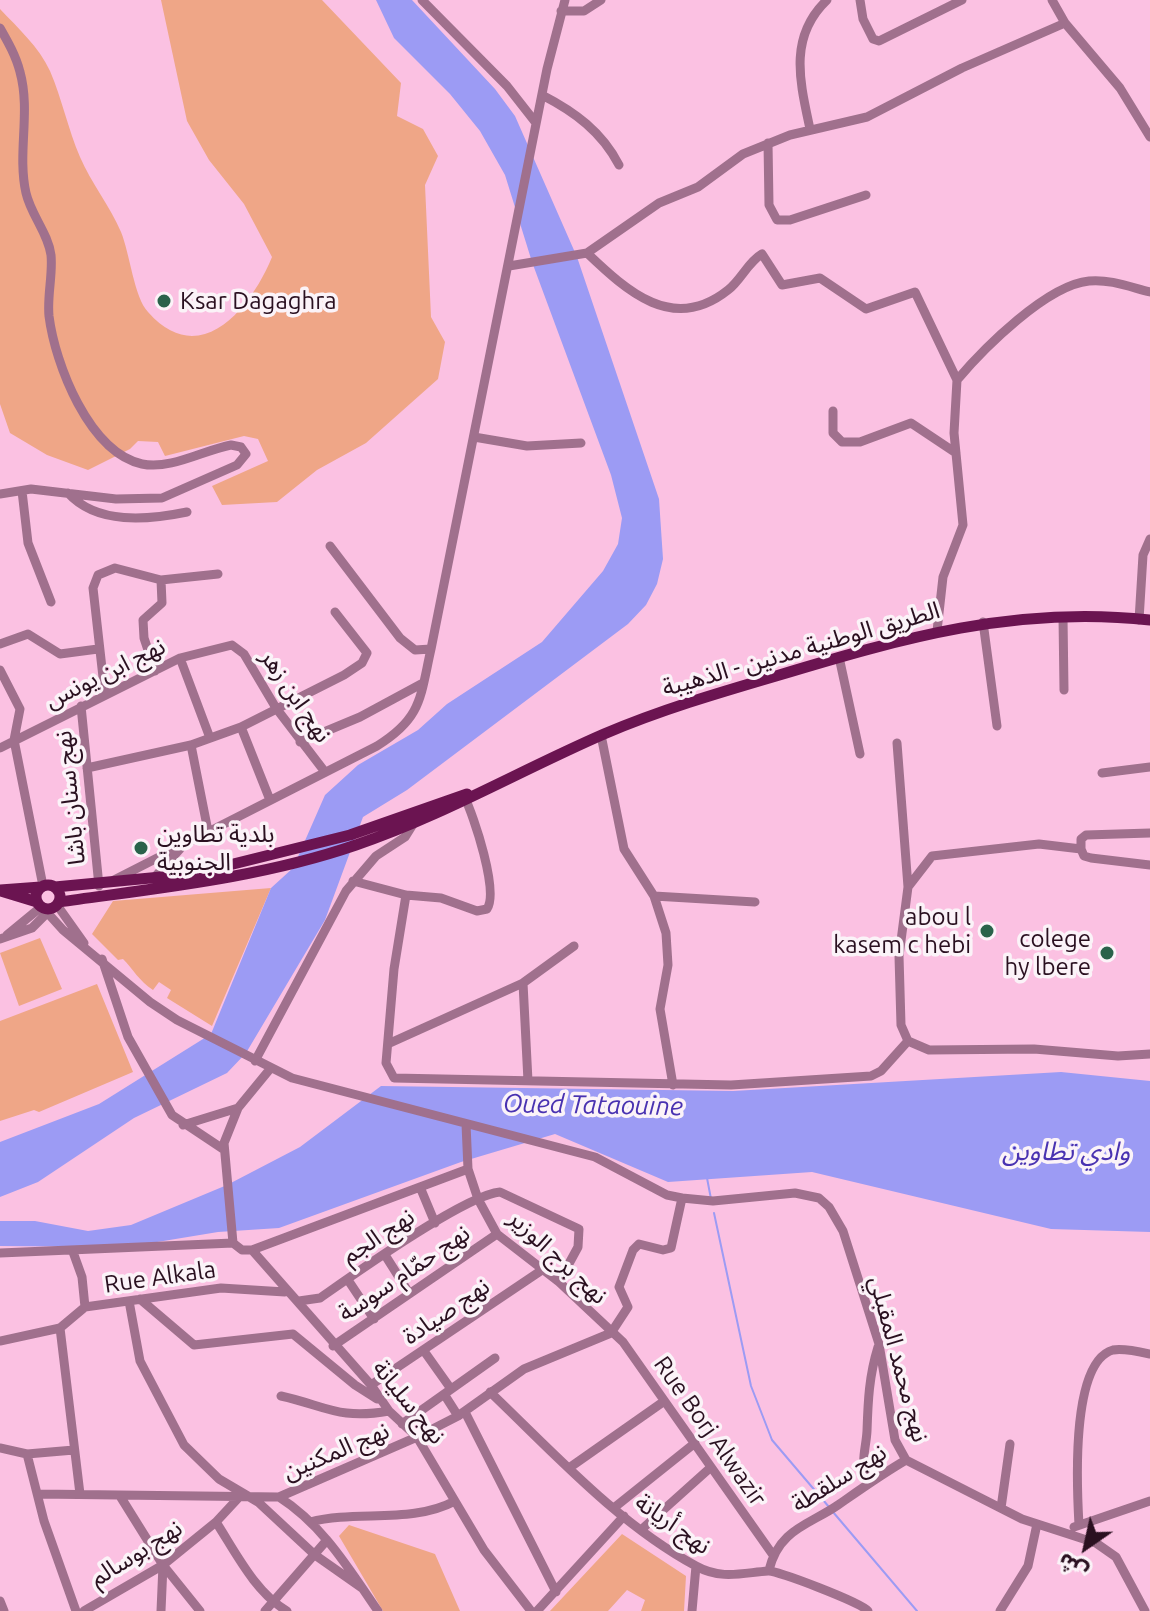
<!DOCTYPE html>
<html>
<head>
<meta charset="utf-8">
<style>
	body { margin:0 }
	#map { position:relative; width:1150px; height:1611px; overflow:hidden; background:#fbc1e2; font-family:Ubuntu,"Noto Sans Arabic",sans-serif }
	canvas { display:block }
	.north { position:absolute; left:1046px; top:1507px; width:80px; height:80px; -webkit-text-stroke:6px #fbf3f8; paint-order:stroke; rotate:214deg; font-size:22px; font-weight:700; line-height:32px; text-align:center; color:#2a1020 }
	.north::after { content:''; display:block; margin:auto; width:28px; height:36px; background:#2a1020; clip-path:polygon(50% 0,100% 100%,50% 72%,0 100%) }
</style>
</head>
<body>
<div id="map">
<canvas width="1150" height="1611"></canvas>
<div class="north">ش</div>
</div>
<script>
const g = document.querySelector('canvas').getContext('2d');
g.lineJoin = 'round';
function paint(path, color) { g.fillStyle = color; g.fill(path, 'evenodd'); }
function stroke(path, color, width, dash) { g.strokeStyle = color; g.lineWidth = width; g.lineCap = dash ? 'butt' : 'round'; g.setLineDash(dash || []); g.stroke(path); }
function write(font, color, halo, rows, align = 'center') {
  g.font = font + ' Ubuntu,"Noto Sans Arabic",sans-serif'; g.lineWidth = 7; g.setLineDash([]); g.textBaseline = 'middle'; g.strokeStyle = halo; g.fillStyle = color; for (const [text, x, y, turn = 0] of rows) {
    g.save(); g.translate(x, y); g.rotate((+turn || 0) * Math.PI / 180); g.textAlign = isNaN(turn) ? turn : align; if (halo) g.strokeText(text, 0, 0); g.fillText(text, 0, 0); g.restore();
  }
}
paint(new Path2D(`
	M161,0H322L401,83L397,116L423,129L438,156L425,185L431,317L445,342L438,379L366,443L317,470L277,502L222,505L212,486L268,461L258,439L244,436L165,456L158,442L138,441L130,449L88,470L47,455L10,433L0,404V9C18,28 39,47 50,71C62,99 68,129 80,157C91,183 110,206 121,232C130,254 134,297 148,312C201,372 252,306 272,257L244,204L209,160L187,121Z
	M271,888L212,1026L167,998L171,990L159,982L153,990C139,981 133,969 123,959L118,960L92,934L113,901Z
	M40,938L62,989L19,1006L0,953Z
	M97,984L133,1072L39,1112L34,1110L0,1121V1021Z
	M349,1525L435,1554L460,1611H383L339,1536Z
	M622,1534L686,1576L684,1611H641L645,1600L627,1590L608,1611H550Z`), '#efa687');
paint(new Path2D(`
	M376,0H412L495,89L515,116L577,257L659,499L663,559L657,584L646,605L628,624L407,790L363,817L325,920L246,1053L227,1073L134,1118L38,1182L0,1197V1142L99,1104L211,1034L271,888L293,868L325,795L358,765L418,730L447,704L542,642L603,571L618,544L622,518L611,475L532,262L505,175L480,131L450,94L394,38Z
	M1061,1072L1150,1081V1232L1051,1229L812,1172L668,1182L555,1134L461,1162L279,1228L218,1232L127,1247L0,1246V1221H35L88,1231L131,1225L227,1185L300,1147L381,1086L733,1091Z`), '#9c9bf4');
stroke(new Path2D(`
	M707,1178L711,1199
	M714,1213L751,1386L772,1440L829,1507
	M833,1512L917,1611`), '#9c9bf4', 2);
stroke(new Path2D(`
	M422,0L507,86L536,123
	M860,0L863,19L873,39L879,41L962,0
	M1052,0L1065,23L1120,88L1150,137
	M561,11H584L601,0
	M0,28C8,42 16,56 20,72C31,112 17,153 26,193C31,215 48,233 51,255C53,275 47,295 49,316C55,364 89,452 142,464C171,470 204,450 231,445L241,447L246,454L237,465L162,498L116,499L31,489L0,494
	M542,95C575,112 602,132 619,165
	M810,129C800,82 788,37 827,0
	M768,143L769,205L777,220H790L866,195
	M587,253C627,291 673,334 728,290C741,280 748,262 762,254L782,285L820,278L866,309L915,292L957,380
	M509,266L587,253L659,203L698,187L743,154L790,135L867,117L962,68L1065,23
	M833,411V433L842,442H860L911,423L956,453
	M474,437L527,446L581,443
	M22,491L28,543L51,602
	M68,493C97,525 148,520 187,512
	M330,546L400,638L415,650L431,649
	M1063,617L1064,690
	M1139,620L1143,555L1150,539
	M983,622L997,726
	M937,631L943,577L963,525L954,433L957,380C984,348 1047,285 1089,281C1110,279 1130,287 1150,292
	M0,644L28,634L60,654L98,649
	M839,657L860,754
	M180,658L210,738
	M0,670L20,709L14,740L43,886
	M155,671L144,638L143,620L162,603L161,580
	M105,695L93,588L98,575L115,568L161,580L218,574
	M81,706L99,886
	M241,727L270,800
	M601,735L624,849L654,896L666,933L668,965L660,1009L673,1085
	M300,742L360,717L423,683
	M897,743L908,887L899,956L901,1025L908,1041L929,1050L1034,1049L1118,1056L1150,1054
	M191,745L208,831
	M0,748L180,658L232,645L244,654L276,708L325,772
	M87,768L191,745L241,727L344,675L362,663L367,653L335,612
	M1102,773L1150,767
	M1081,849V839L1086,835L1150,833
	M153,879L180,849
	M114,880L377,746C422,718 420,698 431,649L547,69L565,0
	M353,881L406,895L441,898L477,911L487,909C499,892 474,816 464,796
	M908,887L932,856L1039,844L1081,849L1084,856L1091,858L1150,865
	M406,895L394,969L386,1063L394,1078L731,1085L871,1076L881,1071L908,1041
	M654,896L755,902
	M57,905L84,943
	M44,909L63,930L150,1002L177,1020L292,1078L595,1157L667,1195L682,1198L713,1201L795,1193L819,1198L829,1207L843,1231L879,1344L895,1440L906,1460L1022,1519L1096,1543L1116,1557L1145,1611
	M7,935L41,907
	M0,939L32,928L51,909
	M102,959L128,1037L172,1115L223,1149
	M390,1043L523,983
	M255,1061L346,891L376,856L405,837L415,821
	M528,1081L523,983L574,946
	M466,1124L468,1169L478,1199L497,1234L559,1282L623,1342L773,1555
	M183,1125L238,1108
	M420,1187L435,1223
	M233,1243L242,1250H252L371,1385L389,1411L417,1437L484,1550L531,1611
	M233,1243L224,1143L238,1108L270,1069
	M252,1250L468,1169
	M73,1252L82,1277L85,1307
	M0,1253L233,1243
	M385,1255L409,1293
	M348,1280L374,1319
	M140,1299L194,1345L293,1334L355,1385L377,1399
	M129,1301L140,1361L184,1445L219,1479L258,1502L315,1555L362,1588
	M299,1301L320,1298C353,1275 465,1195 500,1192L579,1229L578,1247L559,1282
	M60,1328L80,1494
	M611,1333L628,1307L619,1287L633,1250L639,1244L663,1250L671,1248L682,1198
	M0,1341L60,1328L85,1307L221,1288L285,1292
	M333,1346L497,1234
	M424,1351L451,1389
	M371,1385L542,1270
	M490,1392C554,1453 618,1524 696,1566C721,1580 742,1573 768,1571C776,1570 860,1602 868,1611
	M444,1394L458,1416
	M281,1396C326,1406 339,1420 389,1411
	M465,1412L556,1592
	M402,1424L495,1358
	M0,1448L27,1454L74,1450
	M27,1454L44,1521L76,1611
	M569,1468L663,1402
	M869,1481C859,1463 866,1450 867,1431C868,1401 869,1376 878,1347
	M38,1494L279,1497L417,1437L458,1416L524,1369L611,1333
	M120,1496L163,1565L200,1611
	M279,1497C323,1525 349,1569 378,1611
	M615,1507L695,1443
	M1001,1508L1010,1444
	M216,1522C236,1553 255,1592 287,1611
	M310,1522C357,1510 412,1524 455,1501
	M1079,1525C1077,1490 1070,1362 1113,1350C1122,1348 1141,1352 1150,1354
	M1074,1527L1150,1501
	M642,1529L710,1468
	M769,1570C779,1529 809,1525 838,1505C861,1489 882,1474 906,1460
	M0,1601L4,1611
	M84,1611L163,1565L216,1522L242,1494
	M161,1611L163,1565
	M265,1611L327,1540
	M537,1611L624,1516
	M692,1611L696,1566
	M1000,1611L1028,1566L1037,1524`), '#a0708d', 9);
stroke(new Path2D(`
	M36 897a12 12 0 1 1 24 0a12 12 0 1 1-24 0Z
	M55,887L193,874L350,835L467,794
	M0,890L41,887
	M1,891L37,902
	M59,902C158,888 260,878 356,845C442,816 521,770 604,734C660,710 718,693 776,676C902,638 1017,605 1150,620`), '#6b1451', 11);
for (const [x, y, r, color] of [
	[164,301,8,"#2a624a"],
	[141,848,8,"#2a624a"],
	[987,931,8,"#2a624a"],
	[1107,953,8,"#2a624a"]
]) { const dot = new Path2D(); dot.arc(x, y, r, 0, 2 * Math.PI); g.fillStyle = color; g.fill(dot); stroke(dot, '#fbf3f8', 3); }
write('24px', '#2a1020', '#fbf3f8', [
	["Ksar Dagaghra",180,301],
	["بلدية تطاوين",157,834],
	["الجنوبية",157,862],
	["abou l",971,917,"right"],
	["kasem c hebi",971,945,"right"],
	["colege",1091,939,"right"],
	["hy lbere",1091,967,"right"]
], 'left');
write('24px', '#2a1020', '#fbf3f8', [
	["الطريق الوطنية مدنين - الذهيبة",801,649,-16],
	["نهج ابن يونس",105,673,-26],
	["نهج ابن زهر",296,696,56],
	["نهج سنان باشا",70,798,-96],
	["نهج الجم",378,1236,-33],
	["نهج برج الوزير",558,1257,43],
	["نهج حمّام سوسة",404,1273,-34],
	["Rue Alkala",160,1277,-8],
	["نهج صيادة",446,1311,-34],
	["نهج محمد المقبلي",899,1359,75],
	["نهج سليانة",409,1402,51],
	["Rue Borj Alwazir",710,1431,55],
	["نهج المكنين",336,1451,-23],
	["نهج سلقطة",839,1478,-32],
	["نهج أريانة",673,1524,35],
	["نهج بوسالم",136,1553,-32]
]);
write('italic 26px', '#4932b1', '#fbf3f8', [
	["Oued Tataouine",593,1105,1],
	["وادي تطاوين",1066,1151]
]);
</script>
</body>
</html>
